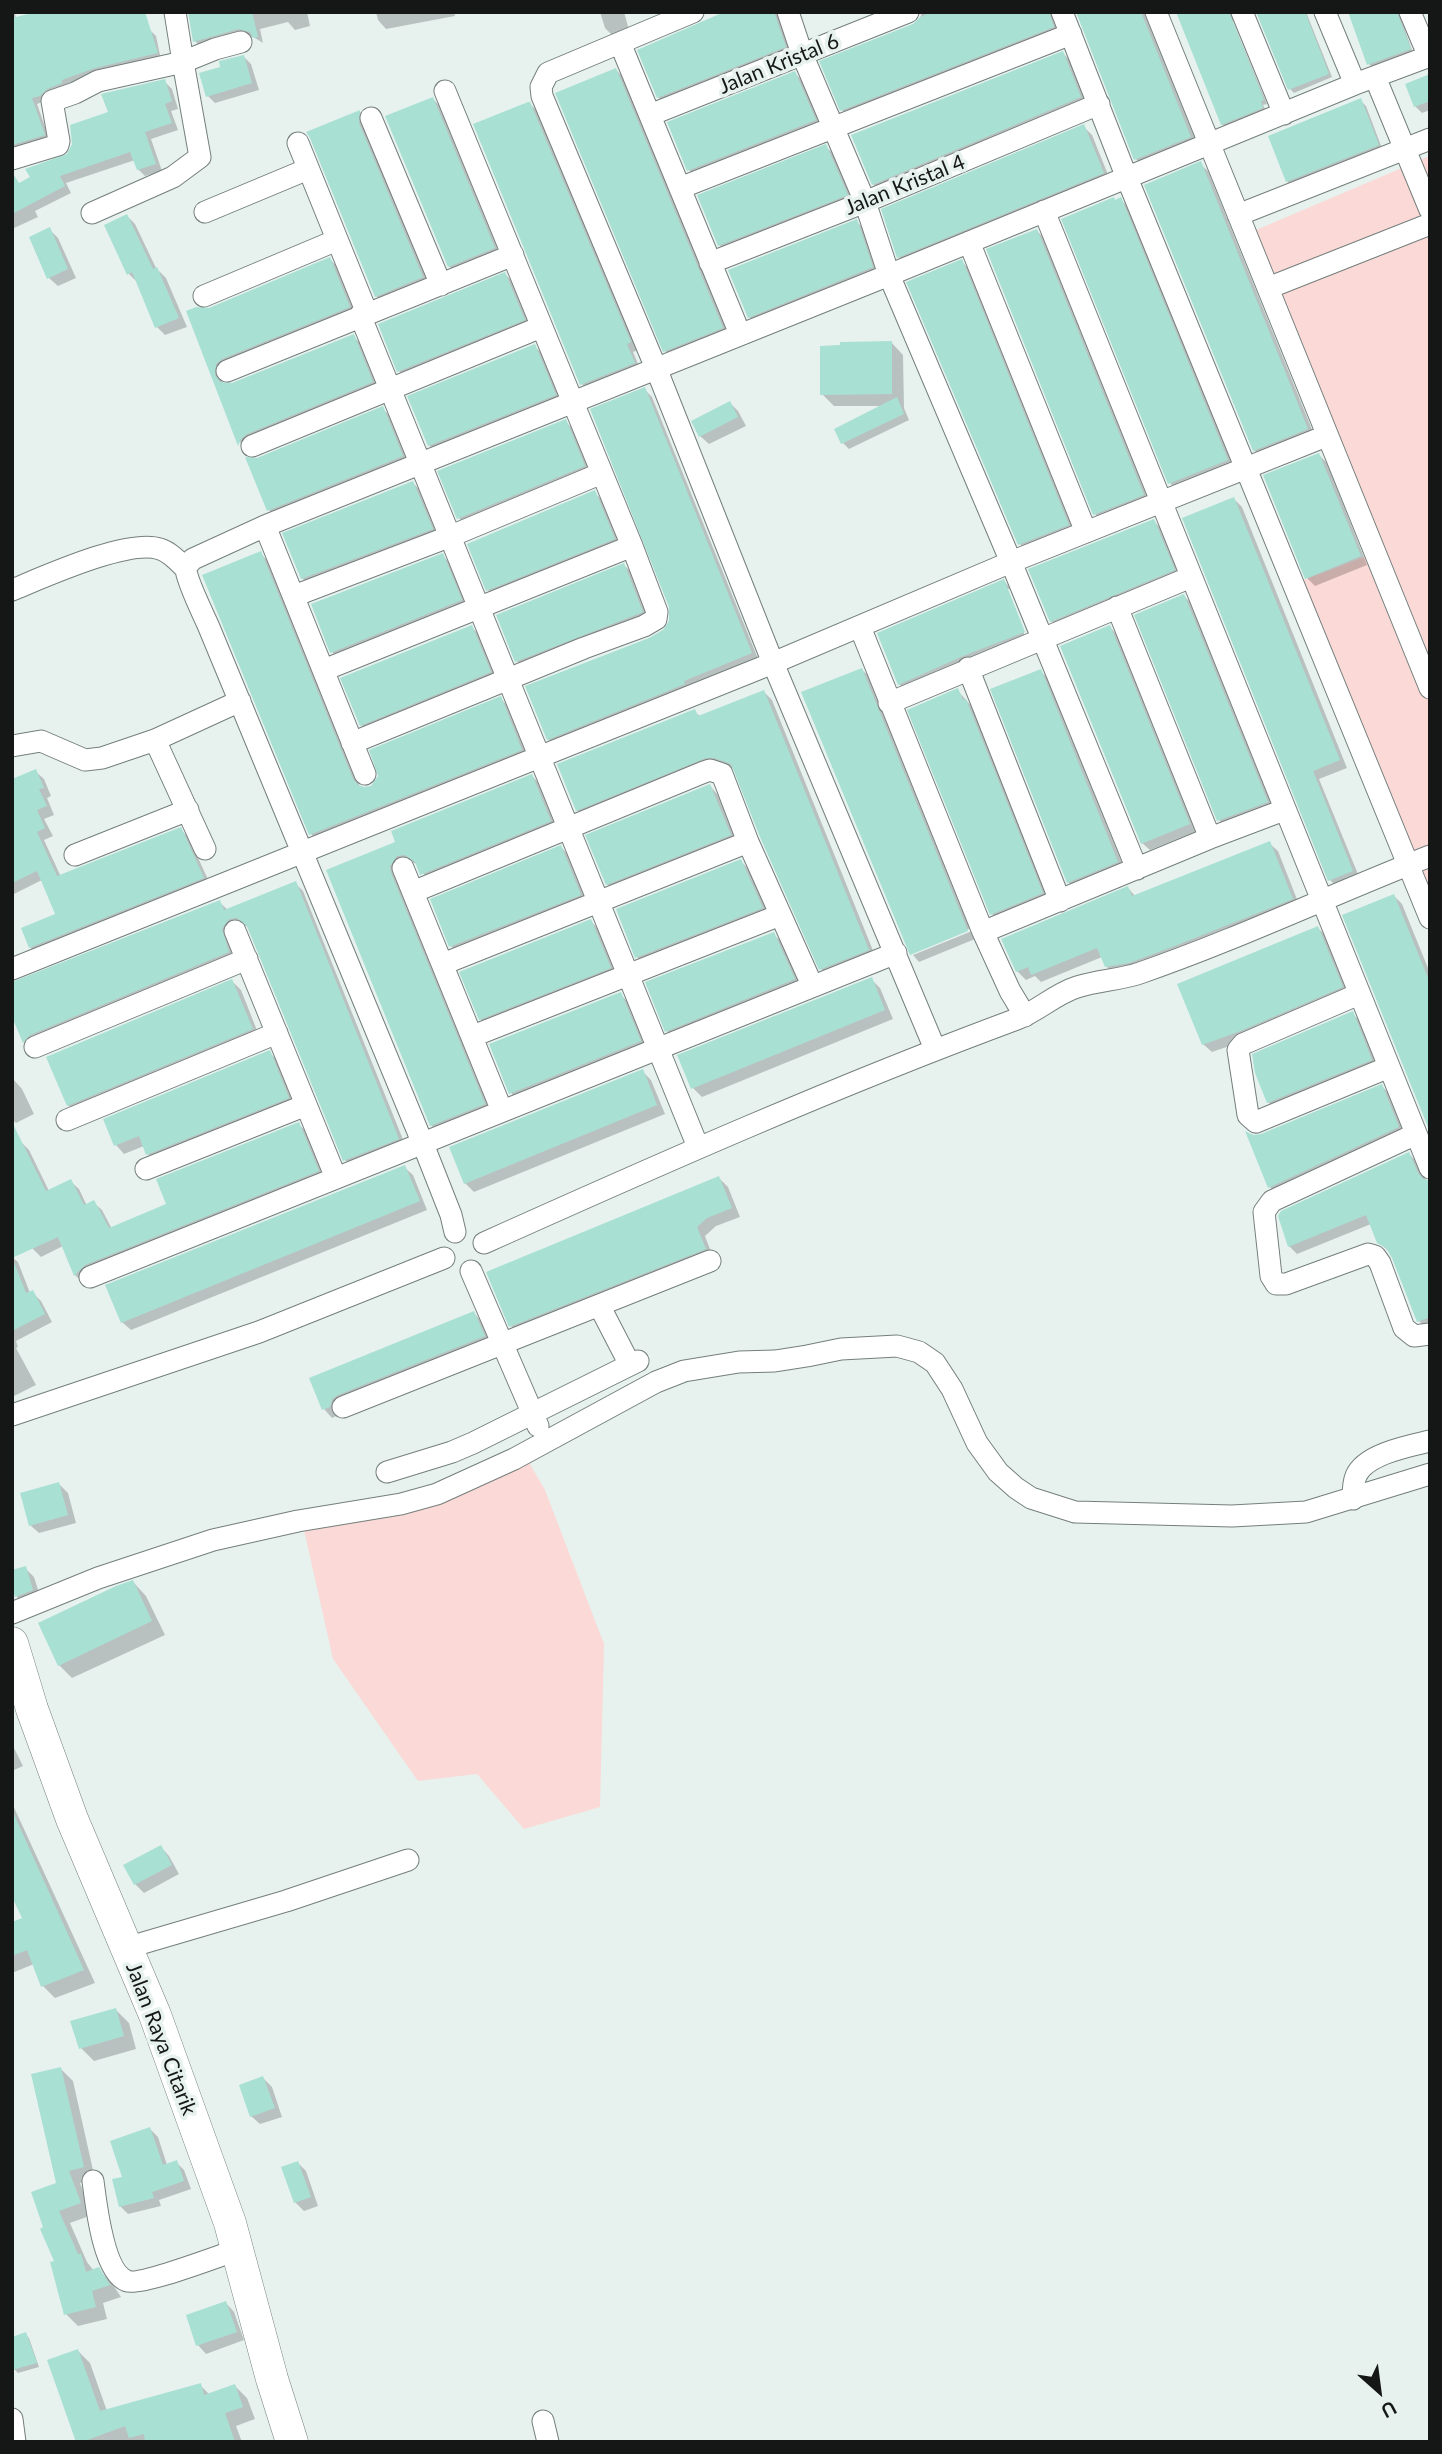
<!DOCTYPE html>
<html>
<head>
<meta charset="utf-8">
<style>
	body { margin:0 }
	#map { position:relative; width:1442px; height:2454px; overflow:hidden; background:#e7f2ef; font-family:Lato,sans-serif }
	canvas { display:block }
	.frame { position:absolute; inset:0; border:14px solid #141716; pointer-events:none }
	.north { position:absolute; left:1344px; top:2356px; width:70px; height:70px; -webkit-text-stroke:5px #e7f2ef; paint-order:stroke; rotate:152deg; font-size:19px; font-weight:700; line-height:28px; text-align:center; color:#141716 }
	.north::after { content:''; display:block; margin:auto; width:24px; height:32px; background:#141716; clip-path:polygon(50% 0,100% 100%,50% 72%,0 100%) }
</style>
</head>
<body>
<div id="map">
<canvas width="1442" height="2454"></canvas>
<div class="frame"></div>
<div class="north">U</div>
</div>
<script>
const g = document.querySelector('canvas').getContext('2d');
g.lineJoin = 'round';
function paint(path, color) { g.fillStyle = color; g.fill(path, 'evenodd'); }
function stroke(path, color, width, dash) { g.strokeStyle = color; g.lineWidth = width; g.lineCap = dash ? 'butt' : 'round'; g.setLineDash(dash || []); g.stroke(path); }
function write(font, color, halo, rows, align = 'center') {
  g.font = font + ' Lato,sans-serif'; g.lineWidth = 7; g.setLineDash([]); g.textBaseline = 'middle'; g.strokeStyle = halo; g.fillStyle = color; for (const [text, x, y, turn = 0] of rows) {
    g.save(); g.translate(x, y); g.rotate((+turn || 0) * Math.PI / 180); g.textAlign = isNaN(turn) ? turn : align; if (halo) g.strokeText(text, 0, 0); g.fillText(text, 0, 0); g.restore();
  }
}
paint(new Path2D(`
	M1430,156V918L1296,583L1385,549L1256,230Z
	M527,1459L545,1490L604,1644L600,1807L524,1829L477,1774L418,1781L333,1659L300,1512L442,1487Z`), '#fbd9d6');
paint(new Path2D(`
	M12,12H15L16,19L149,29L156,36L161,60L37,104L50,141L12,155Z
	M190,12H307L310,26L295,30L288,22L260,29L263,43L255,38L246,35L201,47L195,41Z
	M376,12H454L455,16L386,29L378,20Z
	M600,12H624L629,30L612,35L605,28Z
	M730,12H778L793,55L667,106L658,97Z
	M922,12H1061V35L850,118L842,110L919,22Z
	M1078,12H1144L1198,145L1144,168L1136,159Z
	M1178,12H1234L1233,22L1267,104L1263,105L1266,111L1226,128L1222,124Z
	M1258,12H1306L1332,77L1294,93L1290,89Z
	M1349,12H1401L1400,16L1413,53L1373,68L1369,64Z
	M1063,53L1071,62L1089,106L882,192L873,184Z
	M244,57L251,64L259,90L215,103L208,96Z
	M616,70L624,78L730,336L673,358L665,351Z
	M795,73L803,82L823,129L697,179L689,170Z
	M1430,76V110L1422,113L1415,106Z
	M164,81L172,89L178,109L171,111L178,130L151,139L162,171L145,176L138,169L135,160L66,183L71,193L35,211L38,217L12,229V188L63,159L110,113Z
	M433,99L441,107L502,256L457,274L449,266Z
	M1360,100L1366,106L1383,151L1292,186L1287,181Z
	M530,104L538,112L638,350L633,352L641,371L589,392L582,384Z
	M360,112L368,120L430,285L384,304L376,296L308,133Z
	M1084,127L1092,135L1111,182L907,265L899,257Z
	M826,147L835,155L855,203L728,253L719,245Z
	M1200,164L1208,171L1315,437L1262,458L1254,450Z
	M1120,199L1128,207L1235,468L1178,491L1170,483L1063,220Z
	M127,216L135,224L156,268L166,278L187,327L165,335L157,327L138,283L129,274Z
	M856,221L865,230L880,276L758,325L749,317Z
	M50,230L58,238L76,278L58,286L49,278Z
	M1037,231L1044,238L1151,502L1102,522L1095,514Z
	M330,259L338,268L357,316L224,372L223,384L232,385L353,336L362,345L380,391L248,452L241,444L188,312L209,310Z
	M961,261L969,269L1075,533L1027,552L1020,544Z
	M505,274L514,283L532,328L407,380L399,371Z
	M891,342L903,355L904,408L909,420L849,449L843,443L883,406H834L822,394Z
	M534,346L543,354L563,404L438,454L429,445Z
	M644,389L652,397L759,661L556,747L548,739L649,640L669,627L671,607Z
	M730,403L738,411L746,426L709,444L700,436Z
	M382,408L391,417L411,465L277,519L269,510L257,460Z
	M565,421L574,430L592,475L467,527L459,518Z
	M1319,455L1327,463L1367,565L1315,586L1307,578Z
	M413,483L421,491L440,538L311,587L302,578Z
	M594,492L603,501L622,548L496,598L488,590Z
	M1234,499L1242,507L1347,768L1319,779L1360,879L1338,888L1330,880Z
	M1154,521L1162,530L1182,578L1060,629L1051,621Z
	M261,554L269,562L360,787H371L500,698L508,706L529,758L319,842L311,834L204,576Z
	M442,555L451,564L469,609L341,661L332,652L313,605Z
	M624,565L633,574L650,620L525,670L517,661Z
	M1004,581L1012,590L1033,641L908,693L899,684ZM1006,589H1010L1030,639L1027,641Z
	M1184,596L1192,604L1275,810L1227,828L1219,820Z
	M471,627L480,635L498,681L370,733L361,725Z
	M1110,627L1117,635L1197,831L1150,850L1142,843Z
	M862,670L870,677L971,928L912,952V955Z
	M1040,671L1048,678L1125,870L1076,890L1068,882Z
	M958,691L973,708L1049,901L999,921L992,914Z
	M764,692L772,700L876,958L829,977L821,969L736,769L715,765L585,818L577,810L694,711L701,717Z
	M35,771L44,779L51,796L47,798L54,815L44,819L53,836L44,840L61,877L180,829L189,838L211,886L39,956L30,947L57,915L42,880L12,895V811Z
	M532,776L540,784L558,829L430,882L415,863L406,864L492,1112L439,1133L431,1125L328,871L398,842Z
	M710,786L718,795L739,843L616,892L607,884Z
	M1269,843L1278,851L1300,907L1115,975L1106,966L1102,957L1041,982L1035,976L1026,980L1017,971L1128,888L1136,897Z
	M561,847L569,856L589,903L460,955L451,946L432,900Z
	M741,861L749,870L770,916L645,966L637,957Z
	M295,883L303,891L406,1147L353,1168L345,1160L247,926L238,927L237,960L32,1050L24,1042L12,1013L219,902L228,910Z
	M1394,896L1402,904L1430,973V1128Z
	M591,921L599,930L618,976L489,1027L480,1019Z
	M1318,928L1327,937L1350,996L1247,1040L1212,1052L1203,1044Z
	M972,931L975,939L919,962L913,955Z
	M773,934L782,942L802,988L675,1039L667,1031Z
	M871,979L880,988L893,1019L702,1097L693,1088L680,1056Z
	M232,981L241,990L260,1038L77,1114L68,1105Z
	M620,994L629,1003L648,1050L519,1102L511,1093L491,1045Z
	M1352,1013L1361,1022L1380,1068L1277,1111L1268,1102Z
	M269,1052L278,1061L296,1106L156,1163L148,1154L144,1146L124,1154L116,1145Z
	M642,1071L651,1080L665,1114L474,1192L465,1183Z
	M14,1080L22,1089L34,1114L16,1123L12,1119Z
	M1382,1086L1390,1095L1407,1136L1278,1196L1270,1187L1248,1134L1261,1136Z
	M298,1124L307,1132L326,1179L83,1283L75,1275L63,1246L41,1257L32,1248L20,1141L29,1150L49,1191L70,1181L79,1189L87,1206L93,1202L102,1210L112,1229L168,1205Z
	M1409,1154L1417,1162L1427,1182L1430,1183V1328L1427,1329L1419,1321L1391,1253L1378,1242L1371,1224L1297,1254L1289,1246L1279,1216Z
	M404,1167L413,1175L427,1210L131,1330L122,1322Z
	M719,1178L728,1187L740,1217L716,1226L705,1236L713,1257L520,1334L511,1326Z
	M12,1257L18,1262L30,1293L32,1292L41,1301L52,1322L16,1341L18,1347L16,1348L36,1385L12,1397Z
	M474,1313L482,1322L492,1345L332,1418L324,1409L311,1379Z
	M59,1484L68,1493L76,1523L39,1533L30,1525Z
	M25,1568L34,1577L41,1599L25,1605L17,1597L12,1581Z
	M133,1582L146,1596L165,1635L72,1678L59,1665Z
	M12,1744L23,1766L12,1771Z
	M12,1803L95,1983L55,1998L43,1986L34,1964L12,1973V1924L24,1919L12,1892Z
	M161,1847L169,1856L179,1874L144,1893L135,1884L126,1866Z
	M115,2009L129,2023L136,2049L94,2061L81,2048Z
	M61,2069L73,2081L95,2179L80,2183L92,2215L70,2223L87,2262L94,2271L98,2269L111,2282L121,2297L103,2303L107,2319L78,2326L66,2314L56,2262L45,2228L58,2185Z
	M263,2078L272,2087L282,2117L260,2124L251,2116Z
	M150,2129L158,2137L167,2165L176,2162L184,2170L191,2189L159,2200L161,2206L128,2214L120,2206L124,2178Z
	M298,2163L306,2171L318,2206L304,2211L295,2202Z
	M226,2303L234,2312L244,2340L206,2354L198,2345Z
	M25,2334L29,2338L39,2367L18,2373L14,2369Z
	M78,2351L90,2363L107,2411L200,2385L210,2395L235,2386L247,2398L255,2419L236,2426L242,2442H135L133,2440L127,2442H78Z`), '#0003');
paint(new Path2D(`
	M36,12H145L158,53L95,68L62,80V83L47,89L40,96L32,98L45,135L12,145V18Z
	M188,12H252L258,37L253,38L250,32L238,29L193,42Z
	M724,12H774L786,47L657,98L637,50Z
	M932,12H1049L1054,27L840,111L819,61L913,24L920,17Z
	M1076,12H1141L1191,137L1134,160Z
	M1176,12H1229L1264,100L1261,101L1263,108L1221,125Z
	M1256,12H1305L1329,74L1288,90Z
	M1348,12H1397L1411,49L1367,65Z
	M1063,51L1081,97L872,185L851,135Z
	M244,55L252,83L206,97L199,73L220,67L219,61Z
	M616,68L723,328L663,352L555,93Z
	M795,71L816,120L687,171L667,122Z
	M1430,74V101L1414,107L1405,84Z
	M165,79L172,101L165,104L172,123L145,132L156,164L137,170L130,152L60,176L65,186L12,214V172L19,183L30,177L25,169L67,154L72,144L70,125L108,112L101,94Z
	M433,97L495,248L448,267L385,116Z
	M1361,98L1379,145L1286,182L1268,136Z
	M528,102H530L631,342L627,344L635,363L580,385L473,124Z
	M360,110L359,123L423,277L375,297L310,138L306,132Z
	M1084,124L1104,173L897,258L881,209Z
	M826,144L848,195L718,246L697,195Z
	M1201,161L1308,429L1253,451L1144,185Z
	M1114,197L1115,200L1121,197L1228,460L1168,484L1061,219Z
	M127,214L153,269L157,267L179,318L155,328L132,272L127,275L104,225Z
	M857,219L873,267L748,318L728,270Z
	M50,227L68,269L47,279L29,237Z
	M1037,229L1144,495L1093,515L986,249Z
	M330,257L350,307L222,359L216,364L215,375L220,382L232,383L354,334L373,382L247,434L241,439L238,446L186,311L196,307L209,308Z
	M962,259L1069,525L1018,545L906,282Z
	M505,272L525,320L397,372L378,324Z
	M892,341V394L820,395V346L840,345V342Z
	M535,344L556,395L428,446L407,396Z
	M645,387L752,653L684,681L685,684L547,740L525,686L649,638L663,630L669,621V607L590,409Z
	M897,397L904,414L841,444L834,429Z
	M730,401L738,417L699,437L691,421Z
	M383,406L403,456L267,511L245,457L257,458Z
	M566,419L585,466L457,519L437,471Z
	M1319,453L1361,556L1305,579L1263,475Z
	M413,481L433,529L301,579L282,533Z
	M595,490L615,539L486,591L467,544Z
	M1234,497L1340,760L1313,771L1353,871L1328,881L1182,518Z
	M1154,519L1175,570L1050,622L1028,569Z
	M261,551L340,747L353,779L358,785L364,787L371,786L378,776L369,750L501,696L522,750L309,835L202,575Z
	M443,553L462,600L330,653L311,604Z
	M624,563L643,612L515,662L496,615Z
	M1004,579L1025,632L963,656L898,685L877,633Z
	M1184,594L1268,802L1217,821L1134,615Z
	M472,625L491,672L360,726L340,678Z
	M1110,625L1190,824L1141,844L1060,646Z
	M862,668L968,931L910,955L801,692Z
	M1041,669L1118,862L1067,883L990,689Z
	M958,688L963,700L966,699L1043,893L990,915L907,710Z
	M764,690L869,950L819,970L760,837L731,764L714,758H706L576,811L557,764L695,709L698,716Z
	M36,769L44,788L39,789L47,806L37,810L45,828L37,832L57,876L181,827L204,878L29,948L21,928L55,914L37,871L12,883V779Z
	M532,774L551,821L420,875L415,862L405,855L397,856L390,866L391,873L485,1104L430,1126L326,870L395,842L391,831Z
	M710,784L731,835L606,885L585,835Z
	M1270,841L1293,899L1172,947L1129,963L1105,967L1097,948L1031,975L1028,967L1016,972L1001,939L1128,886L1132,896Z
	M561,845L581,895L449,947L430,899Z
	M741,859L763,908L635,958L616,909Z
	M296,881L399,1139L343,1161L247,926L237,918L229,919L222,929L229,952L30,1035L23,1043L12,1017V982L220,900L224,910Z
	M1394,894L1430,983V1132L1342,915Z
	M591,919L611,968L479,1020L459,972Z
	M1318,926L1343,987L1238,1032L1202,1045L1177,984Z
	M774,932L795,979L665,1032L645,982Z
	M872,977L885,1010L691,1089L677,1055Z
	M232,979L253,1029L67,1106L46,1057Z
	M621,992L641,1041L509,1094L489,1044Z
	M1353,1011L1372,1060L1267,1103L1255,1073L1252,1054Z
	M270,1050L289,1098L146,1155L139,1136L114,1146L103,1119Z
	M643,1069L657,1105L464,1184L449,1147Z
	M1382,1084L1399,1127L1268,1188L1245,1131L1253,1135L1261,1134Z
	M12,1122L46,1191L71,1179L84,1205L94,1200L109,1228L166,1204L156,1179L299,1122L319,1171L85,1265L74,1276L58,1237L12,1258Z
	M1409,1152L1418,1173L1423,1179L1430,1181V1317L1417,1322L1392,1258L1386,1248L1377,1243L1366,1215L1288,1247L1278,1216L1281,1211Z
	M405,1165L420,1201L121,1323L105,1285Z
	M719,1176L732,1208L707,1218L697,1227L706,1249L509,1327L486,1272Z
	M13,1260L26,1293L33,1290L45,1314L12,1331Z
	M474,1311L485,1336L338,1395L332,1399L330,1407L322,1410L309,1378Z
	M59,1482L68,1515L29,1526L20,1493Z
	M26,1566L33,1590L15,1597L12,1587V1570Z
	M133,1580L152,1621L58,1666L38,1623L116,1586Z
	M12,1810L84,1970L41,1987L27,1950L12,1956V1922L22,1918L12,1897Z
	M161,1845L172,1865L134,1885L123,1865Z
	M116,2008L124,2036L79,2049L70,2021Z
	M61,2067L84,2167L69,2171L81,2203L59,2211L78,2254H81L86,2272L99,2267L110,2285L92,2291L96,2307L64,2315L50,2262L54,2261L40,2229L43,2227L31,2192L56,2183L31,2074Z
	M263,2076L275,2108L250,2117L239,2085Z
	M150,2127L163,2165L177,2160L184,2181L152,2192L154,2198L119,2207L112,2179L122,2177L110,2141Z
	M298,2161L311,2197L294,2203L281,2167Z
	M226,2301L237,2332L196,2346L186,2315Z
	M26,2332L37,2363L12,2370V2337Z
	M78,2349L100,2411L201,2383L204,2395L235,2384L243,2407L225,2413L235,2442H145L144,2434L129,2438L125,2426L82,2442H76L47,2360Z`), '#a8e0d3');
const street = new Path2D(`
	M175,12L183,62L215,49L241,42
	M693,12L548,73L541,87L542,96L656,368L773,663L935,1049
	M788,12L802,54L865,202L889,275L1011,562L1137,869
	M1062,12L1127,178L1430,918
	M1156,12L1430,688
	M1242,12L1284,114
	M1325,12L1355,84
	M1410,12L1429,57
	M620,43L740,334
	M1375,77L1430,210
	M650,115L908,12
	M371,118L441,285
	M298,143L367,313
	M12,159L58,145L59,141L52,101L75,93L98,81L183,62L200,157L173,177L92,213
	M680,188L1071,34
	M1044,211L1430,1168
	M205,212L308,169
	M1238,215L1430,139
	M969,242L1086,532
	M710,263L865,202L1099,104
	M1268,288L1430,224
	M204,296L337,240
	M360,315L698,1147
	M227,371L513,255
	M252,446L541,327
	M265,526L365,774
	M12,590C44,577 129,538 160,549C170,552 179,562 186,569
	M294,596L451,536L602,473
	M1117,607L1210,838
	M860,627L983,932L1010,991L1025,1016
	M968,668L1060,901
	M324,670L632,546
	M889,703L1191,577
	M155,740L205,849
	M352,743L584,648L644,626L656,619L657,612L632,546L445,91
	M12,746L41,741L85,760L102,758L155,740L240,701
	M748,842L812,985
	M75,855L188,810
	M403,868L502,1111
	M413,892L704,772L710,770L722,774L748,842L443,964
	M235,931L336,1178
	M983,932L1210,838L1284,810
	M12,969L773,663L1011,562L1326,436
	M1359,994L1243,1044L1238,1050L1248,1115L1256,1122L1389,1067
	M473,1036L780,915
	M35,1047L247,959
	M67,1120L277,1033
	M1416,1134L1272,1201L1264,1212L1271,1276L1276,1284H1286L1368,1254L1375,1256L1380,1263L1404,1328L1414,1336L1430,1334
	M146,1169L306,1105
	M455,1232L451,1215L423,1144L208,625C203,614 186,579 186,569C187,565 190,562 193,559L265,526L889,275L1355,84L1430,56
	M484,1243C660,1164 836,1086 1017,1019C1038,1011 1055,994 1077,987C1098,980 1120,980 1140,973C1238,939 1333,894 1430,856
	M471,1271L538,1426
	M90,1277L896,953
	M599,1305L630,1365
	M343,1407L710,1261
	M12,1415L259,1332L444,1258
	M387,1472L452,1452L473,1443L638,1361
	M1353,1499C1353,1491 1353,1483 1356,1476C1365,1454 1409,1446 1430,1441
	M12,1613L98,1578L213,1540L298,1521L401,1504L437,1494L514,1459L656,1382L684,1371L739,1362L775,1361L807,1356L841,1349L897,1346L919,1352L935,1363L952,1389L977,1443L998,1472L1016,1488L1031,1498L1075,1512L1232,1516L1306,1512L1430,1474
	M126,1948L286,1901L408,1860
	M93,2181C96,2203 103,2272 127,2281C141,2286 218,2256 237,2250
	M12,2419L15,2442
	M543,2421L548,2442`);
const secondary = new Path2D(`
	M12,1643L32,1709L72,1819L155,2015L230,2223L272,2379L292,2442`);
stroke(street, '#747f7c', 23);
stroke(secondary, '#747f7c', 33);
stroke(street, '#fff', 21);
stroke(secondary, '#fff', 32);
write('21px', '#141716', '#e7f2ef', [
	["Jalan Kristal 6",779,64,-22],
	["Jalan Kristal 4",905,185,-22],
	["Jalan Raya Citarik",161,2039,69]
]);
</script>
</body>
</html>
